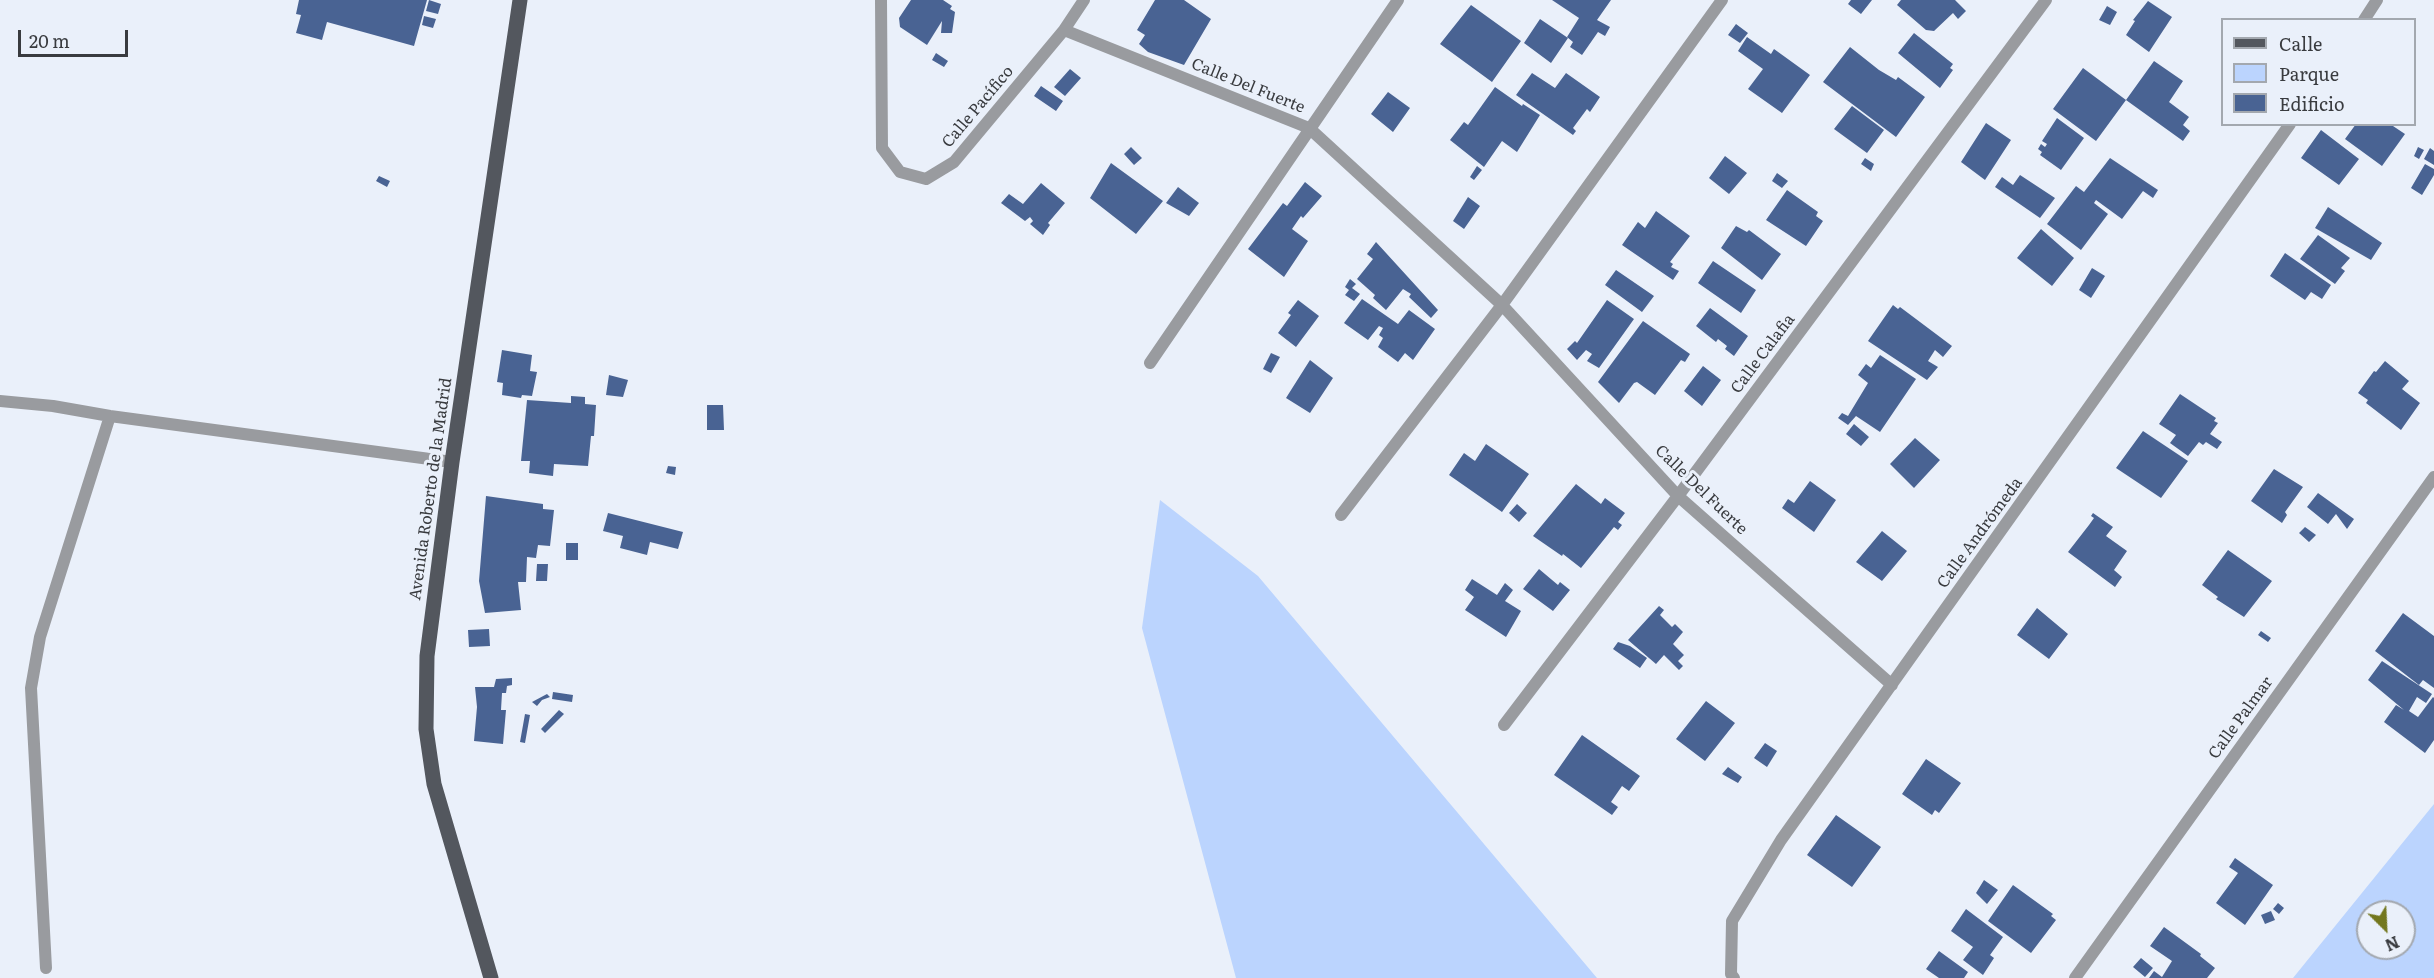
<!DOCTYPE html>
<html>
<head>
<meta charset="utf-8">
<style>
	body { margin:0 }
	#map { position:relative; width:2434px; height:978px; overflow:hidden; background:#eaf0fa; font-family:Literata,serif }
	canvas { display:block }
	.legend { position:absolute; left:2221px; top:18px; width:195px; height:108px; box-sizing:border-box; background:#eaf0fa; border:2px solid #a3a8af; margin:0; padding:8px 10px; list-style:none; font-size:18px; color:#393b3f }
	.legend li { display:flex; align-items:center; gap:12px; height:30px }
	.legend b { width:30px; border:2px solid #a3a8af }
	.north { position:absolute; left:2356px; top:900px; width:60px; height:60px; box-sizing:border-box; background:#eaf0fa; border:2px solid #a3a8af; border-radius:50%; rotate:156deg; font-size:16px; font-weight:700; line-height:24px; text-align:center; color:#393b3f }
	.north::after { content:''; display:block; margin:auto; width:21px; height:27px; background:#73771e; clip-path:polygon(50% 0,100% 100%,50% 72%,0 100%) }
	.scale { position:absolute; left:18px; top:30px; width:110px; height:27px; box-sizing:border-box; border:3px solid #393b3f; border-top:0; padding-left:8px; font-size:18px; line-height:21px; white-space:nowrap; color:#393b3f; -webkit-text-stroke:4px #eaf0fa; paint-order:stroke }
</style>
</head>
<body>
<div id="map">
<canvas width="2434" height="978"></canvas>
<ul class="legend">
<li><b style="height:8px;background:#53575e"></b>Calle</li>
<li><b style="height:16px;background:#bbd4fe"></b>Parque</li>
<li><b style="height:16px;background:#496393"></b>Edificio</li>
</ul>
<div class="north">N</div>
<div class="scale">20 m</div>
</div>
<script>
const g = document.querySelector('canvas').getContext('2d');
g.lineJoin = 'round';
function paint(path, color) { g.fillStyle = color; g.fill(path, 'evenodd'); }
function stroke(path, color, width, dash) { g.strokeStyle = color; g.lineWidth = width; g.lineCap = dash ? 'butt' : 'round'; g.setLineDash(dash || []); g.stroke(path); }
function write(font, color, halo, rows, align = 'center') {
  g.font = font + ' Literata,serif'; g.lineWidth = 6; g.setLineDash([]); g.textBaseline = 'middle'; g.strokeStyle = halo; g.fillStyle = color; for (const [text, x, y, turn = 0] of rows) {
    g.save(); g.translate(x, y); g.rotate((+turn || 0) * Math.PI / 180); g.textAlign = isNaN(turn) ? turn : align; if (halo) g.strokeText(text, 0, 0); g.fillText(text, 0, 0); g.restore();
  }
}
paint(new Path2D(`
	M1160,500L1258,576L1597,978H1236L1142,628Z
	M2434,804V978H2293ZM2368,912H2404V948H2368Z`), '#bbd4fe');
paint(new Path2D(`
	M299,0H427L414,46L327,22L322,40L296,33L301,15L296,14Z
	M429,0L441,4L438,14L426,11Z
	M911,0H943L952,6L950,9L955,12L952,33H941L942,21L927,45L900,27L899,18Z
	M1155,0H1184L1211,19L1184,65L1148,52L1139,44L1145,35L1137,30Z
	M1552,0H1611L1597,20L1610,27L1605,36L1598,32L1582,55L1570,47L1573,42L1567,37L1579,18Z
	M1851,0H1872L1861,14L1848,4Z
	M1901,0H1955L1966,11L1958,19L1953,13L1934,31L1926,30L1897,5Z
	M2148,1L2172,17L2149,52L2126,35L2135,21L2133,20Z
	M1471,5L1521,41L1492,82L1440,44Z
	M2107,6L2117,12L2110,25L2099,20Z
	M424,16L436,19L433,28L422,25Z
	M1540,19L1568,38L1551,63L1524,43Z
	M1736,24L1748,33L1740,43L1728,35Z
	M1914,33L1953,64L1950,68L1953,70L1940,88L1898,53Z
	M1747,37L1771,54L1774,49L1810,75L1782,113L1748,89L1763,69L1738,51Z
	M1850,47L1879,70L1896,80L1898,77L1925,97L1896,137L1823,82Z
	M936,53L948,61L944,67L932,60Z
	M2154,61L2183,81L2169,102L2189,117L2183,125L2190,131L2183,141L2126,100L2096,141L2053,109L2083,68L2126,100Z
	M1070,69L1081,78L1065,96L1054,87Z
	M1532,73L1555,88L1566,73L1600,97L1590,112L1587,109L1573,128L1576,131L1573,135L1516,95Z
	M1041,86L1063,101L1056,111L1034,96Z
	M1495,87L1522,106L1523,104L1540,115L1517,152L1502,141L1484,167L1450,140L1464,122L1468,125Z
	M1388,92L1410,108L1393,132L1371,114Z
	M1852,106L1884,130L1867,153L1834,129Z
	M2057,118L2084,138L2061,170L2040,155L2042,152L2038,149L2041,144L2045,147L2047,144L2042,141Z
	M1986,123L2011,140L1985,180L1961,162Z
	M2356,124H2390L2405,134L2382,166L2345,139Z
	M2321,130L2359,159L2339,185L2301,158Z
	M1131,147L1142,158L1134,165L1124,154Z
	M2418,147L2424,150L2419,159L2414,156Z
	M2430,148L2434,151V165L2424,159Z
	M1725,156L1747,173L1729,194L1709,178Z
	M1865,158L1874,164L1871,171L1861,164Z
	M2110,158L2158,190L2153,198L2143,191L2122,219L2096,200L2094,203L2108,214L2081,250L2047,224L2076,186L2084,192Z
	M1111,163L1163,201L1136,234L1090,198Z
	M2425,164L2434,169V175L2422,195L2411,188Z
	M1477,166L1482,170L1474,180L1470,177Z
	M1777,173L1788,181L1782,188L1772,181Z
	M2020,175L2055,198L2040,218L1995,187L2002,177L2013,185Z
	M379,176L390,181L387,187L376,181Z
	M1305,182L1322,196L1303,218L1301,216L1292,229L1308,241L1284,277L1248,249L1283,203L1287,206Z
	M1041,183L1065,203L1048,223L1050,225L1043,235L1030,224L1033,221L1030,217L1025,221L1001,203L1009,194L1023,204Z
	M1178,187L1199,203L1189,216L1166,203Z
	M1787,190L1818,212L1816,216L1823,221L1806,246L1766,220Z
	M1468,197L1480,206L1464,229L1453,221Z
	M2328,207L2382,243L2371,260L2315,228Z
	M1656,211L1690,236L1670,262L1673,264L1671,267L1679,271L1673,280L1622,245L1638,222L1645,228Z
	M1736,226L1747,232L1749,230L1781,254L1762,280L1721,248Z
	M2041,229L2074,258L2052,286L2017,258Z
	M2318,235L2350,258L2341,268L2345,271L2335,284L2300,259Z
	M1376,242L1438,310L1431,318L1409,297L1411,294L1403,289L1386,310L1373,298L1375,295L1357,279L1373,259L1367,254Z
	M2285,253L2331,285L2322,299L2311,292L2305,300L2270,276Z
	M1713,261L1756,290L1741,313L1698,283Z
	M2092,268L2105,276L2091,298L2079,290Z
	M1616,270L1654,296L1642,312L1605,285Z
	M1350,279L1356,284L1352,288L1360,294L1354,301L1345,295L1349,290L1345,287Z
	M1362,299L1398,324L1409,310L1435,329L1413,360L1405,353L1398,362L1378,347L1383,338L1379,335L1383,328L1379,326L1368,340L1344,323Z
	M1298,300L1319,316L1296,347L1278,333L1291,315L1288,313Z
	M1607,300L1634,319L1599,368L1587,361L1592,354L1586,350L1577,360L1567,349L1575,341L1577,343Z
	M1893,305L1898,309L1900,307L1952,346L1943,357L1935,350L1928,361L1938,367L1927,380L1868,341Z
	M1710,308L1748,336L1734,356L1725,349L1727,346L1718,339L1716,342L1696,326Z
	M1643,321L1690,354L1685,362L1681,360L1655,395L1637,382L1634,383L1619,403L1598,382Z
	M502,350L532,355L530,371L537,372L532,396L522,395L521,398L502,395L503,383L497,382Z
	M1271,353L1280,357L1271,373L1263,369Z
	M1880,355L1916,379L1880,432L1856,416L1848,425L1838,418L1842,413L1848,416L1868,383L1858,375L1866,364L1871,368Z
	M1310,360L1333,378L1310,413L1286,398Z
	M2385,361L2409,381L2402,389L2420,403L2401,430L2366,403L2368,400L2358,393L2374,371L2376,372Z
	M1703,366L1721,380L1702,406L1684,391Z
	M609,375L628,380L623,397L606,395Z
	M2180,394L2216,418L2214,421L2218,423L2210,434L2222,442L2217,449L2206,442L2203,445L2199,442L2188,456L2170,443L2176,435L2159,424Z
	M571,396L585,397V404L596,405L594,436H591L588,466L554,464L553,476L529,473L530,461H521L527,400L571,403Z
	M707,405H723L724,430H707Z
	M1854,424L1869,437L1861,446L1846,434Z
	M2143,431L2188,461L2161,498L2116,468Z
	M1915,438L1940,460L1914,488L1890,464Z
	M1486,444L1529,474L1502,512L1449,475L1464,453L1475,461Z
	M668,466L676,467L675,475L666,473Z
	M2274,469L2303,487L2285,512L2287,515L2282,523L2251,501Z
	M1810,481L1836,500L1814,532L1782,508L1788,499L1794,503Z
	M1576,484L1601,504L1605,498L1625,513L1618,522L1622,525L1618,530L1614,527L1581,568L1563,554L1562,556L1533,536Z
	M2318,493L2354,519L2347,529L2336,514L2328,524L2307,507Z
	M486,496L543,504V509L554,510L550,546L538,545L536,558L527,557L526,582H518L521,610L485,613L479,581Z
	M1517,504L1527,513L1519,522L1509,513Z
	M608,513L683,532L678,549L650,542L647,555L620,548L623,536L603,531Z
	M2093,513L2113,527L2106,536L2127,551L2114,570L2122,577L2115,587L2068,552L2089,525L2094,518L2091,516Z
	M2305,527L2316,535L2309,542L2299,533Z
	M1882,531L1907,551L1882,581L1856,562Z
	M566,543H578V560H566Z
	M2228,550L2272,581L2244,617L2216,599L2218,597L2202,585Z
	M537,564H548L547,581H536Z
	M1539,569L1558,585L1560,582L1570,590L1553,611L1523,589Z
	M1472,579L1497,595L1505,583L1513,590L1505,601L1521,611L1506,637L1465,610L1474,597L1465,590Z
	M1659,606L1664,610L1660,615L1672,627L1675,624L1683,632L1673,644L1684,655L1678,661L1683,666L1679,670L1664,655L1656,664L1628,640Z
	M2037,608L2068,634L2049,659L2017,635Z
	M2403,613L2434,636V688L2423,680L2419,685L2375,651Z
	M489,629L490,646L469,647L468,630Z
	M2261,631L2271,638L2268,642L2258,635Z
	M1618,642L1630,646L1647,658L1640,668L1613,649Z
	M2382,661L2432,694L2426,703L2417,697L2409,711L2418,717L2433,697L2434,698V740L2425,753L2384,722L2396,705L2404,710L2368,680Z
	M512,678V685L507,686L506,693H502L501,710H506L503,744L474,741L477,707L475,687H494L496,679Z
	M553,692L573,695L572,702L552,699Z
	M547,694L550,697L542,700L537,706L532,702Z
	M1706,701L1735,723L1705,761L1676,739Z
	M559,710L564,714L545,733L541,729Z
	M525,714L530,715L525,743L520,742Z
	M1582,735L1640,776L1629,791L1622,786L1611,802L1618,807L1612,815L1554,775Z
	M1765,743L1777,751L1767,767L1754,758Z
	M1926,759L1961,783L1939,813L1935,810L1932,815L1902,794Z
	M1728,767L1742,777L1738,783L1722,774Z
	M1836,815L1881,847L1852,887L1807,855Z
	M2235,858L2273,885L2245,925L2216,903L2238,873L2229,867Z
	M1984,880L1998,890L1987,904L1976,893Z
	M2013,885L2053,914L2051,916L2056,920L2031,953L1988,921Z
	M2278,903L2284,908L2279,914L2273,909Z
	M1966,909L2003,937L1990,955L1994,958L1983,975L1963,960L1973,947L1951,931Z
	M2271,911L2275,920L2265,924L2261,915Z
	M2164,927L2201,954L2200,956L2215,968L2207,978H2149L2154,971L2162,977L2172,961L2150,946Z
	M1939,951L1968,972L1964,978H1939L1926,969Z
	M2141,958L2153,968L2145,977L2133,967Z`), '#496393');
stroke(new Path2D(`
	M0,401L53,406L110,416L452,462
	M46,968L31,688L40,637L110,416`), '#999b9f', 12);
stroke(new Path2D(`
	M881,0L882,148L900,172L926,179L954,162L1064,30L1084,0
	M2364,20L2377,0
	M1064,30L1309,128L1502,305L1678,496L1892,685
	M1150,363L1398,0
	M1341,515L1502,305L1722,0
	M1504,725L1678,496L2046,0
	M1734,978L1731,974L1732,921L1781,840L2290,124
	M2075,978L2434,477`), '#999b9f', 12);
stroke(new Path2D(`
	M491,978L434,784L426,729L427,656L452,462L520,0`), '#53575e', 15);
write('16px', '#393b3f', '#eaf0fa', [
	["Calle Del Fuerte",1248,86,22],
	["Calle Pacífico",978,107,-50],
	["Calle Calafia",1763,354,-53],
	["Avenida Roberto de la Madrid",431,489,-82],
	["Calle Del Fuerte",1701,490,44],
	["Calle Andrómeda",1980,533,-54],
	["Calle Palmar",2241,718,-54]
]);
</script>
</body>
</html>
